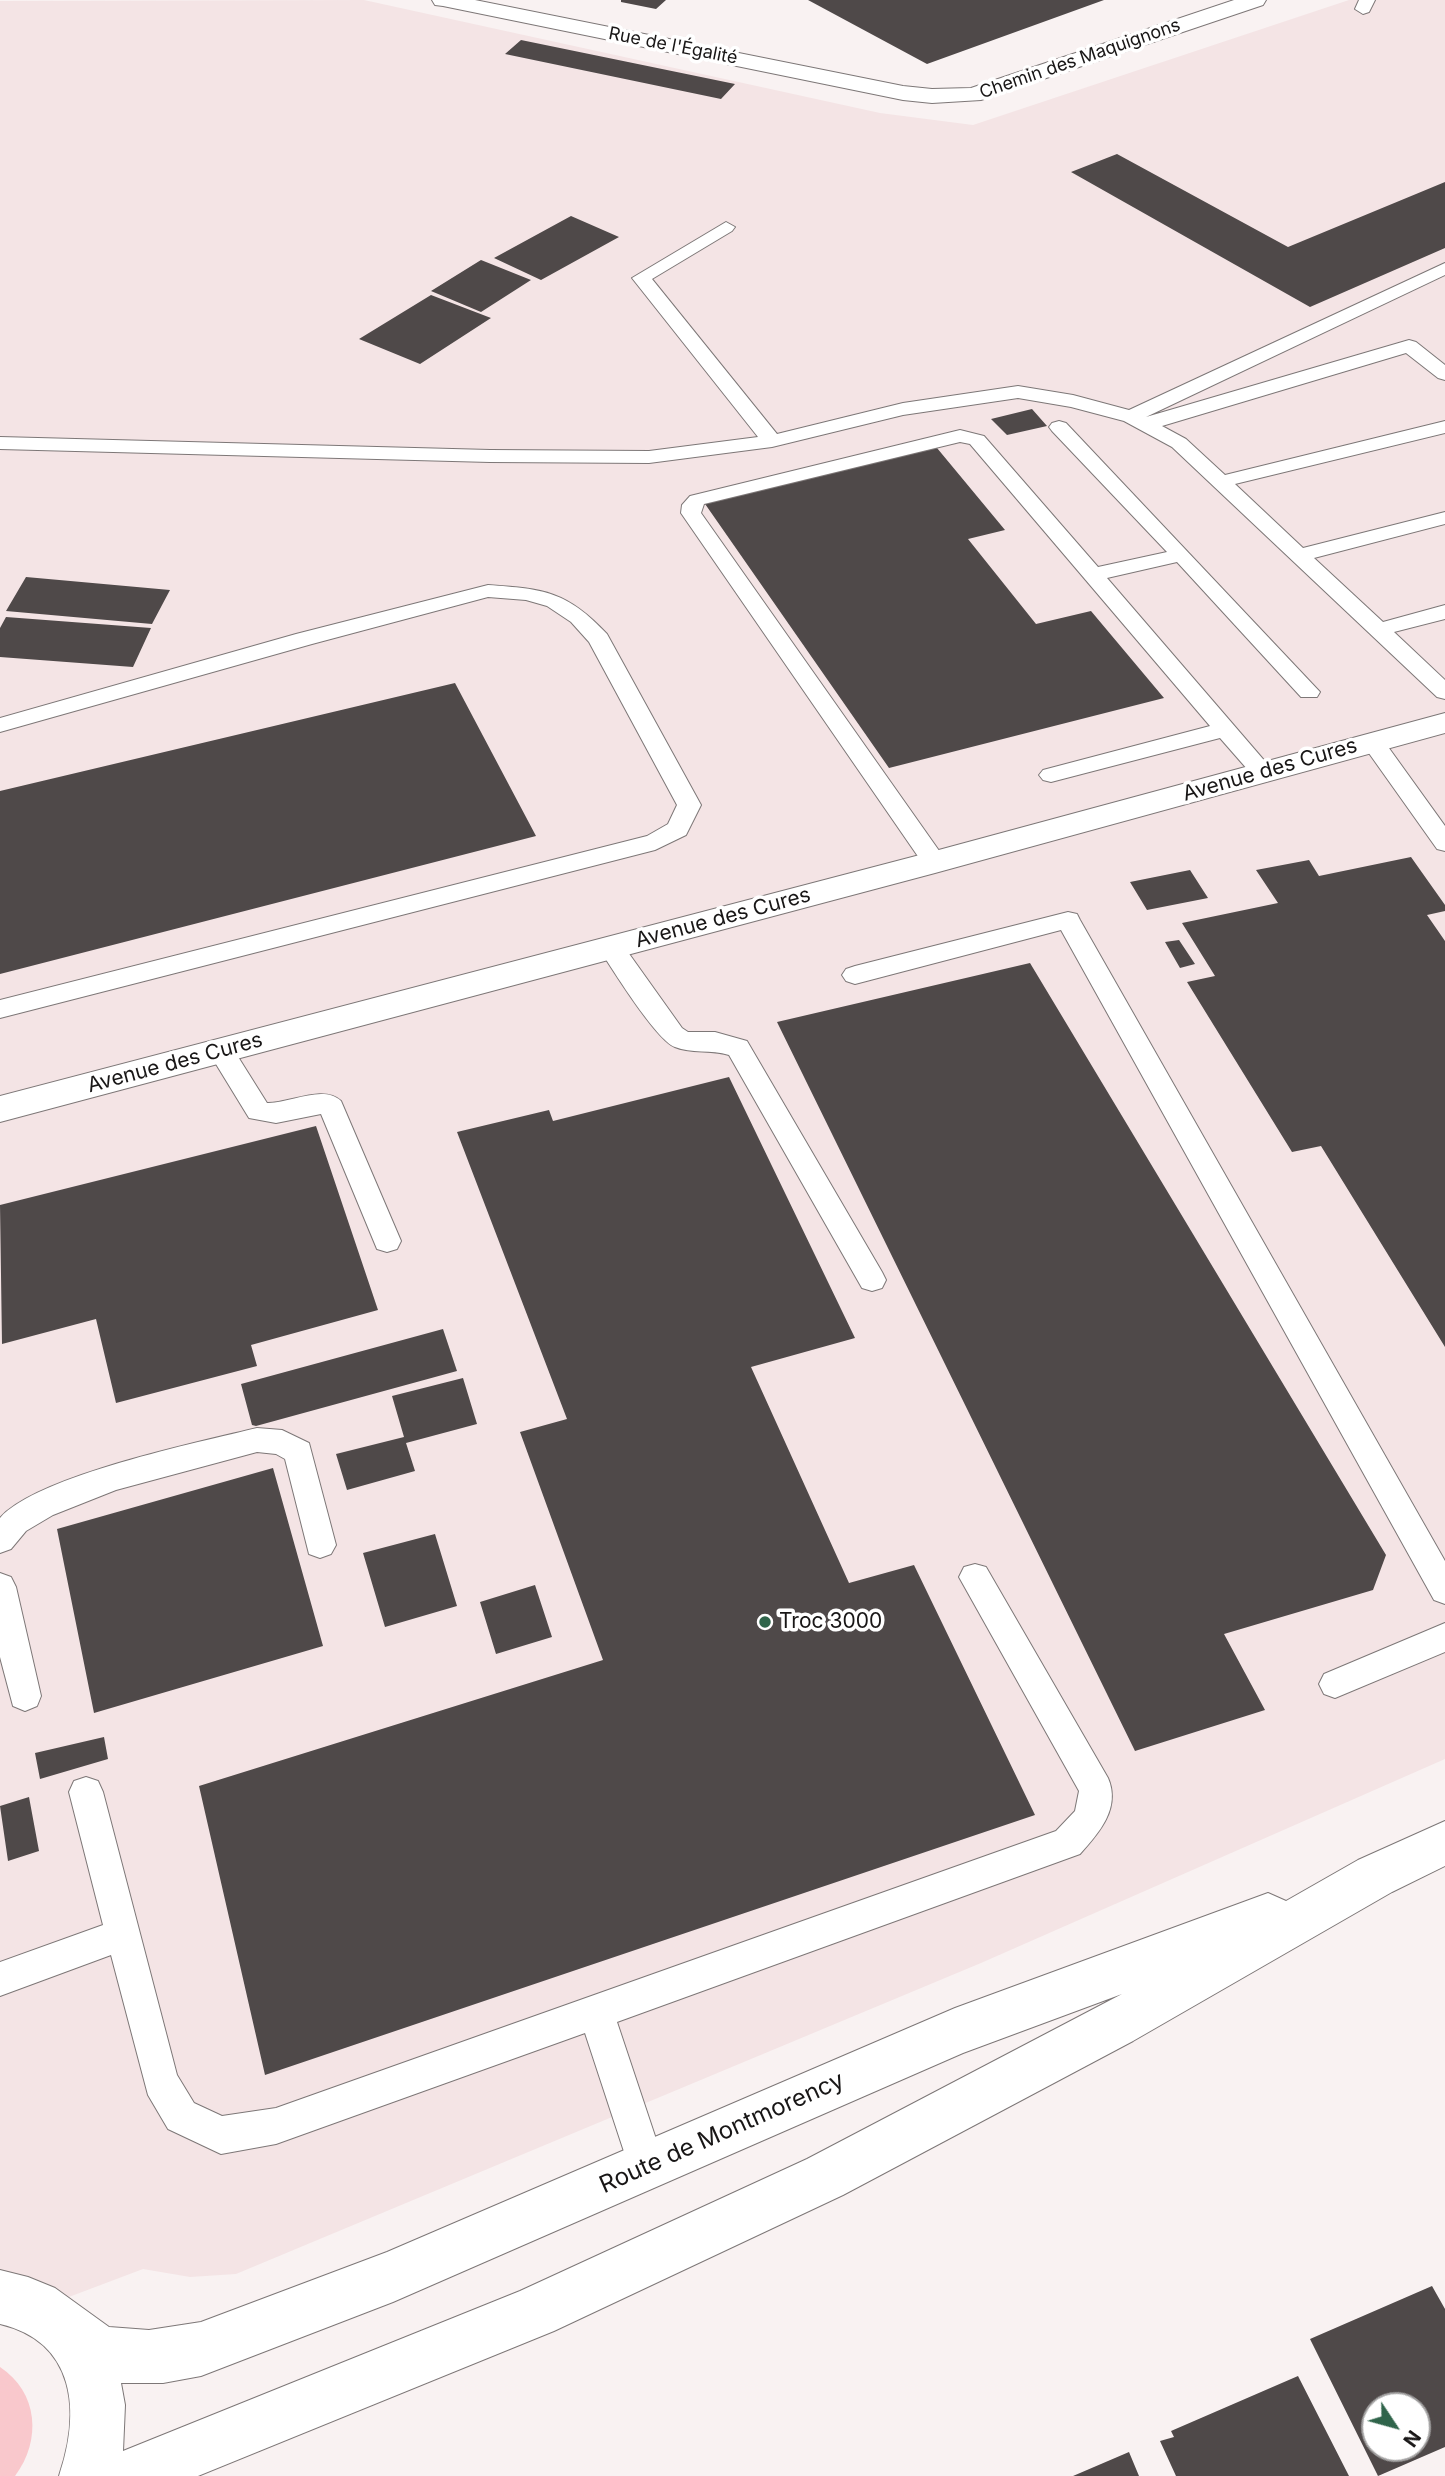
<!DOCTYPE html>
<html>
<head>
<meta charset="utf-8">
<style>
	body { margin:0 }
	#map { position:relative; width:1445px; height:2476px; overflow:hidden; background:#f9f2f2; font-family:Inter,sans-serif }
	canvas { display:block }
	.north { position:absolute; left:1361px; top:2392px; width:70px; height:70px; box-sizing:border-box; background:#fff; border:2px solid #a3a2a2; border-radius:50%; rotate:126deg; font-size:19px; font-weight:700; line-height:28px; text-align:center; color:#181616 }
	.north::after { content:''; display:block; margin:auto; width:24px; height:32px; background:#2f644a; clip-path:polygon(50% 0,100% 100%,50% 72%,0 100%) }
</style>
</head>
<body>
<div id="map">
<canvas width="1445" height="2476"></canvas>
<div class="north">N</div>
</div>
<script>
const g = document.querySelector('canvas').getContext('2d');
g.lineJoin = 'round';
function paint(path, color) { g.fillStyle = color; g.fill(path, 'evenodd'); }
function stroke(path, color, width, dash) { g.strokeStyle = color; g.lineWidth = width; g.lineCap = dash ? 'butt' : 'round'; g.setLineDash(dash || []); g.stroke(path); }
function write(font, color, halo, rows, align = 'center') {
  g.font = font + ' Inter,sans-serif'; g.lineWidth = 7; g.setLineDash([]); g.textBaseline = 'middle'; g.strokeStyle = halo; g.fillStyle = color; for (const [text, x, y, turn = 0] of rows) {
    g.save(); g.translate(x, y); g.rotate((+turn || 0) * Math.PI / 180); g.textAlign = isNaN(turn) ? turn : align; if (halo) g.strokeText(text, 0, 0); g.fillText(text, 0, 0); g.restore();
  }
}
paint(new Path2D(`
	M364,0L880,113L973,125L1349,0H1445V1759L981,1963L236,2274L190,2277L143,2269L0,2323V1Z`), '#f4e4e5');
paint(new Path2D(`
	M0,2367C38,2392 42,2440 15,2476H0Z`), '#f9c8cc');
paint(new Path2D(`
	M621,0H666L656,9L621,2Z
	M808,0H1104L927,64Z
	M521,40L735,84L721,99L505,54Z
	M1117,154L1288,247L1445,182V248L1310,307L1071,172Z
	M571,216L619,237L541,280L494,258Z
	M481,260L531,280L481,312L431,291Z
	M431,295L491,318L420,364L359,339Z
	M1032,409L1047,426L1007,435L991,419Z
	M937,448L1005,530L968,539L1036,624L1091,611L1164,698L889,768L703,501Z
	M26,577L170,590L152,624L6,611Z
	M6,617L151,628L133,667L0,657V628Z
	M455,683L536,836L0,974V791Z
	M1411,857L1445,905V911L1427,915L1445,941V1347L1321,1146L1292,1152L1187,982L1215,976L1182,923L1278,903L1256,870L1309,860L1319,876Z
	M1190,870L1208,898L1147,910L1130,882Z
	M1179,940L1195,964L1180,968L1165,942Z
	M1030,963L1386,1555L1373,1590L1224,1634L1265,1710L1135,1751L777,1022Z
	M729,1077L855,1338L751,1367L849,1583L914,1565L1035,1815L265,2075L199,1786L603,1660L520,1432L567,1419L457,1132L549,1110L553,1121Z
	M316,1126L378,1310L251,1345L257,1366L116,1403L96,1319L2,1344L0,1205Z
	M443,1329L457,1371L256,1426L252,1425L241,1384Z
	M463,1378L477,1424L406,1443L415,1471L347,1490L336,1454L404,1437L392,1396Z
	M273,1468L323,1646L94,1713L57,1529Z
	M435,1534L457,1606L385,1627L363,1553Z
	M535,1585L552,1637L496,1654L480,1602Z
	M104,1737L108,1759L40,1779L35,1753Z
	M29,1797L39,1851L8,1861L0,1806Z
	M1432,2286L1445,2309V2447L1378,2476L1310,2339ZM1375,2406H1417V2448H1375Z
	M1298,2376L1349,2476H1176L1160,2441L1174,2437L1171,2431Z
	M1129,2452L1139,2476H1073Z`), '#4f4949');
const service = new Path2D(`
	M1359,0H1375L1369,12L1363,14L1355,9Z
	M726,222L735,227L732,231L652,279L777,434L903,403L1018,386L1073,395L1129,410L1445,263V275L1146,417L1409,340L1416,342L1445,365V380L1438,378L1406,353L1162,426L1186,439L1225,475L1445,421V433L1235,484L1303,548L1445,512V524L1314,558L1383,622L1445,605V619L1394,632L1445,680V699L1437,697L1172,447L1124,421L1071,407L1018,398L903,415L772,447L649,463L490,462L0,449V437L490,450L649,451L758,437L632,278Z
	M1059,421L1066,423L1320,692L1317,697H1301L1177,562L1107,578L1275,773L1271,778L1263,780L1255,778L1220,738L1051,782L1043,780L1039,775L1043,770L1210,726L970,444L960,442L704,504L701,513L947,862L944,868L935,870L926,868L681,513L682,505L690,496L960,430L984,436L1098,567L1167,552L1052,431L1049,427L1052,423Z
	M488,585C544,589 567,591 607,634L701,805L686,835L655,850L0,1018V1000L647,836L668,824L677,805L589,642L571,622L547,606L526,600L488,597L312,644L0,732V718L296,634Z
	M1373,735L1381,737L1445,826V851L1437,849L1361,742L1365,737Z
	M1068,912L1077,914L1080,920L1445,1561V1604L1434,1600L1061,930L855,984L846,981L842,975L846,969L855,966Z
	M611,938L620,941L682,1028L688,1032H715L747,1041L882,1272L886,1280L882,1288L872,1291L862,1288L729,1055C711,1049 691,1054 675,1047C656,1040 611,967 598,947L602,941Z
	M221,1042L230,1044L267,1103C289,1104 323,1084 341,1101L401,1241L397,1249L387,1252L377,1249L321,1114L276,1123L249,1118L208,1051L212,1044Z
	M257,1428L282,1430L309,1443L336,1545L331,1554L320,1558L309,1554L285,1459L276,1454L257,1452L116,1490L53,1515L26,1531L11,1549L0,1553V1518C36,1476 200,1442 257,1428Z
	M975,1564L986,1567L1108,1778C1121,1808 1099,1833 1080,1854L617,2022L665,2166L659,2179L646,2185L633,2179L585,2033L276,2144L221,2154L168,2129L148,2095L111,1955L0,1996V1962L103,1925L69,1792L74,1781L86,1777L98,1781L103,1792L177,2075L194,2103L222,2116L276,2108L1056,1831L1075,1811L1079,1791L959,1577L964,1567Z
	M0,1573L11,1577L16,1587L41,1696L37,1706L25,1711L13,1706L0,1657Z
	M1445,1623V1652L1335,1698L1324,1694L1319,1684L1324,1674Z`);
const minor = new Path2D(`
	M432,0H475L903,86L932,89L971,88L1234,0H1266L1263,5L981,100L932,103L903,100L443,6L435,5Z
	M1445,713V733L935,873L0,1122V1096L935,851Z`);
const secondary = new Path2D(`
	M1445,1821V1866L1392,1892L1133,2041L843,2195L554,2331L198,2476H59C81,2412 76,2342 0,2324V2270L28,2277L55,2288L109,2327L149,2330L201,2322L387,2252L955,2008L1268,1893L1286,1901L1358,1860ZM1122,1994L807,2159L520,2291L123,2451L125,2405L121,2383H163L201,2376L393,2302L963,2053Z`);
stroke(service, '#7d7777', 2);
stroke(minor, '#7d7777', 2);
stroke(secondary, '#7d7777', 2);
paint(service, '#fff');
paint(minor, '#fff');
paint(secondary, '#fff');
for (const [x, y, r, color] of [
	[765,1622,7,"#2f644a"]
]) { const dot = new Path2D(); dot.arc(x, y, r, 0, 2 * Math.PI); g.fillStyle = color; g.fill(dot); stroke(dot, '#fff', 2.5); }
write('18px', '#181616', '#fff', [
	["Rue de l'Égalité",673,46,11],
	["Chemin des Maquignons",1080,59,-19]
]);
write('21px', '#181616', '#fff', [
	["Avenue des Cures",1270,770,-16],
	["Avenue des Cures",723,918,-15],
	["Avenue des Cures",175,1063,-15]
]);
write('21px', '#181616', '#fff', [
	["Troc 3000",779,1622]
], 'left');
write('24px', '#181616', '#fff', [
	["Route de Montmorency",722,2133,-24]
]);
</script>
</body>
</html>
